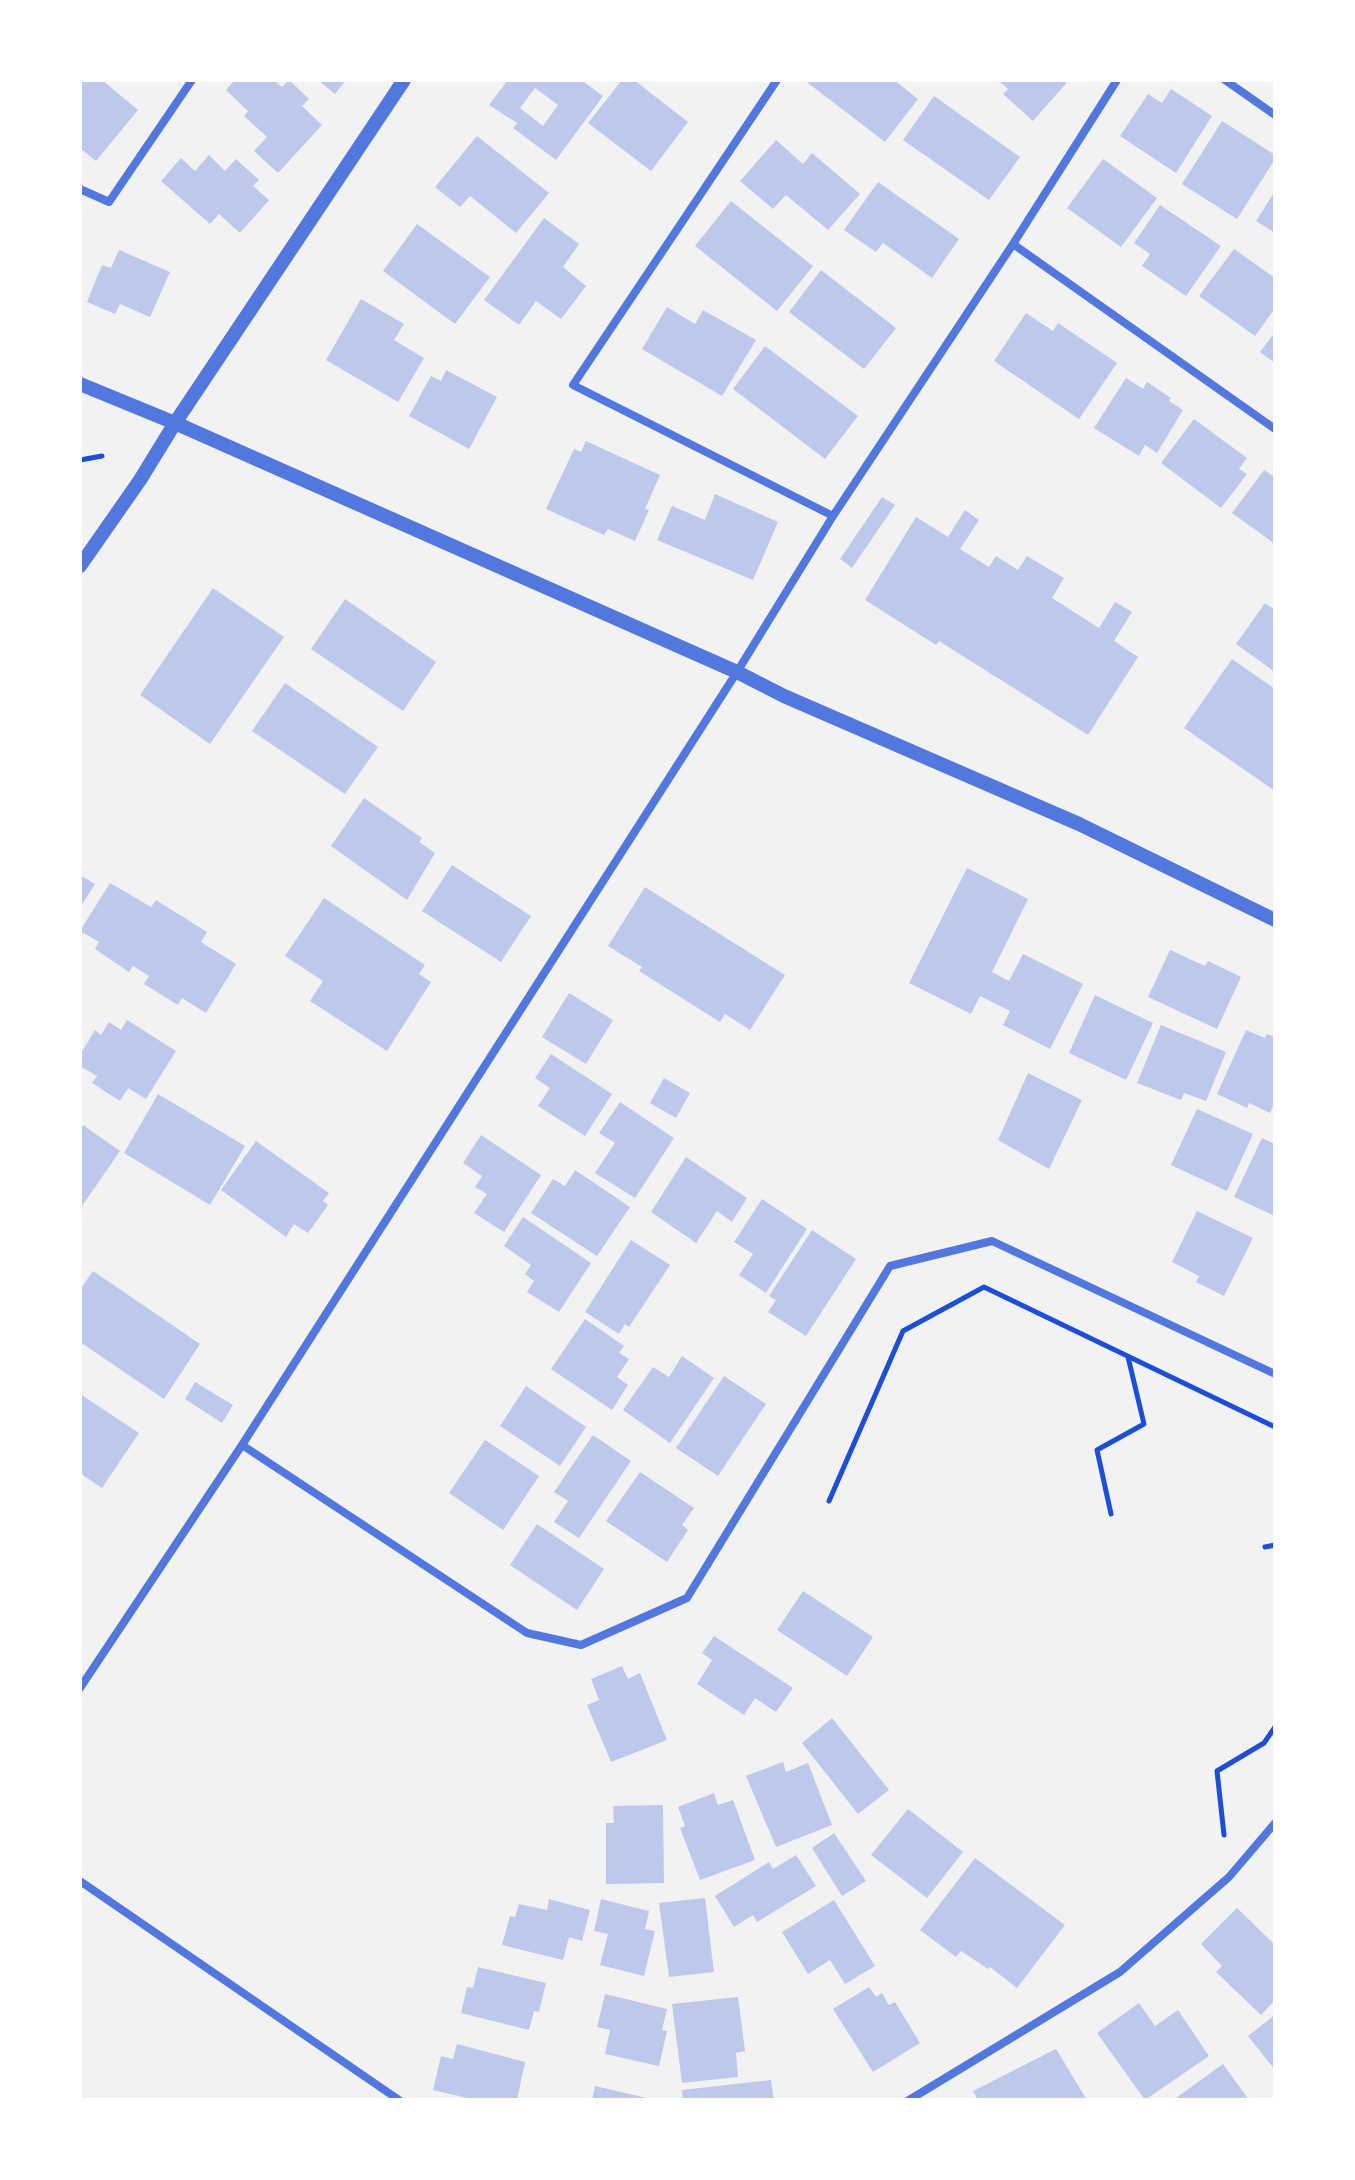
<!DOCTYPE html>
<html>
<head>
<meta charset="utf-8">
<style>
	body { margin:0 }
	#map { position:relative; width:1355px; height:2180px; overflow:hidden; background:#f2f2f2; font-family:Quicksand,sans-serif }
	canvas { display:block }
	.frame { position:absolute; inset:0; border:82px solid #fff; pointer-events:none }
</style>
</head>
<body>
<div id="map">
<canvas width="1355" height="2180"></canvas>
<div class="frame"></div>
</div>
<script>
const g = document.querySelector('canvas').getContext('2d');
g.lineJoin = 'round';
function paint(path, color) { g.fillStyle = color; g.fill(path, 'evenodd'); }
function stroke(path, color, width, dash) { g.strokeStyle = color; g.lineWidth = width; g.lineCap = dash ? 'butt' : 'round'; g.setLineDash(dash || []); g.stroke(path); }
paint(new Path2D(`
	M80,80H102L138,110L96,161L80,148Z
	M235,80H274L282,87L289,80L309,99L302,106L322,125L278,173L254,151L267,137L244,116L248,111L226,90Z
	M318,80H346L335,94Z
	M508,80H581L603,96L556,160L513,128L517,123L489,105ZM535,88L558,105L543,126L520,108Z
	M622,80H634L688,122L651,171L588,123Z
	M810,80H894L918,99L885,142L808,83Z
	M998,80H1069L1033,121L1003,94L1008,89Z
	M1171,89L1212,116L1176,173L1120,136L1148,94L1162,103Z
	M934,96L1020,157L989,200L903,140Z
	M1222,121L1275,155V159L1237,219L1182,184Z
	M477,136L549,193L516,233L470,196L460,207L435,187Z
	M776,140L803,164L812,153L860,194L828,230L786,195L773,209L740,181Z
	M209,155L225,171L236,159L259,180L253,186L269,200L240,233L219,214L210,224L161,181L181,158L195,171Z
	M1103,159L1157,198L1121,247L1067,208Z
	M878,182L959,239L932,278L883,243L876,252L844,230Z
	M1275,191V233L1256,221Z
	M731,201L813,266L777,311L695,246Z
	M1160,205L1221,246L1186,296L1142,266L1150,254L1134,243Z
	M544,218L579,244L563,267L586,286L561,319L536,301L519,325L484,300Z
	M417,224L490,277L455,324L383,271Z
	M1234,249L1275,278V308L1255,336L1199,296Z
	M119,250L170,272L150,317L120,304L115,314L87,302L102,265L111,268Z
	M821,270L896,328L864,369L789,312Z
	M361,299L404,324L394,340L424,358L398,402L326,360Z
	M667,307L695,324L703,310L756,340L722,396L642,349Z
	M1026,313L1053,331L1058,323L1117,363L1079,419L994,361Z
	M1275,332V363L1260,352Z
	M765,346L858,416L825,459L733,389Z
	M446,370L497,397L469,449L409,416L431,376L441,381Z
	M1126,378L1143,389L1147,382L1171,398L1169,401L1183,410L1157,453L1145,445L1139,456L1094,428Z
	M1194,419L1247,458L1239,469L1247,474L1221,508L1161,463Z
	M586,441L660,475L645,509L649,510L635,541L608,529L604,535L546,509L574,449L581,452Z
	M1264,470L1275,477V544L1232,513Z
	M715,494L778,522L753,580L657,540L672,506L705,520Z
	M882,497L895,505L852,568L840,559Z
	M965,510L979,520L960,549L989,567L996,556L1018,570L1027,556L1064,578L1052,598L1099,628L1115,602L1132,612L1114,641L1138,657L1088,735L939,641L936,645L865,600L916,517L948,537Z
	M213,588L284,637L210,744L140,695Z
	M345,599L436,662L403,711L311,649Z
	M1265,603L1275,610V672L1236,644Z
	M1232,659L1275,689V791L1184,728Z
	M285,683L378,747L345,794L252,731Z
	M364,798L422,838L419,842L435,853L407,900L331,846Z
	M452,865L531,916L501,962L422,911Z
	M967,868L1028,899L992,972L1009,981L1023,954L1083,984L1050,1049L1003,1025L1010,1011L980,996L971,1014L909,983Z
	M80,875L95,884L80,908Z
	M110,883L151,907L156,900L207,932L201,942L236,964L206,1013L182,998L178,1005L144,984L149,976L133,966L129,972L95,949L99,942L80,931Z
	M645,887L785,975L750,1030L725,1014L720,1022L639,971L642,967L608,946Z
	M324,898L425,965L419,974L431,982L387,1051L310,1001L323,981L285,956Z
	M1170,950L1205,966L1208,961L1241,977L1217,1029L1148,997Z
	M569,993L613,1020L586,1064L542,1037Z
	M1095,995L1153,1023L1126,1080L1069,1053Z
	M127,1020L176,1051L146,1099L128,1088L120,1101L92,1083L97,1076L80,1066V1055L95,1030L101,1035L109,1022L121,1030Z
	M1161,1025L1226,1052L1206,1101L1184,1093L1181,1100L1137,1083Z
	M1246,1030L1265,1038L1267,1034L1275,1037V1102L1270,1113L1249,1103L1247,1108L1217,1094Z
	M551,1054L612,1094L585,1136L538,1106L550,1088L535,1078Z
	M1028,1073L1082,1100L1049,1169L998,1140Z
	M664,1078L690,1093L676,1118L650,1103Z
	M158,1094L245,1146L210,1205L124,1153Z
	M620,1102L674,1138L635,1198L595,1173L615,1143L599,1133Z
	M1197,1109L1253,1134L1227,1191L1171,1165Z
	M83,1125L120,1151L80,1209V1129Z
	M481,1135L541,1175L504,1232L474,1213L487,1194L475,1187L482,1176L463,1163Z
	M1262,1138L1275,1144V1216L1234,1197Z
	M256,1141L329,1193L323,1201L328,1205L308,1233L294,1224L286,1237L221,1190Z
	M686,1157L747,1198L732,1222L717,1211L696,1243L651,1212Z
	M575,1170L630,1207L597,1256L531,1213L553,1179L565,1186Z
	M762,1199L807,1229L766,1293L739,1275L753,1254L734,1242Z
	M1197,1211L1253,1238L1224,1296L1196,1282L1199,1276L1172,1262Z
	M523,1217L591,1263L559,1312L527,1292L534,1281L525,1274L531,1265L504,1246Z
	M812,1230L856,1259L806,1336L768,1312L776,1300L769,1296Z
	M631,1240L670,1265L629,1327L625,1324L619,1334L585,1312Z
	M93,1271L200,1344L164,1399L80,1342V1290Z
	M585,1319L624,1346L619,1353L629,1359L617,1377L628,1385L612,1410L551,1369Z
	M682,1356L714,1378L670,1443L623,1410L653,1367L669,1377Z
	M724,1376L766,1404L718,1476L676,1448Z
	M195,1382L233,1405L222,1423L185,1399Z
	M526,1386L586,1427L560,1466L500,1426Z
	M80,1394L139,1433L102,1488L80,1473Z
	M593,1435L631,1461L579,1538L554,1522L568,1501L554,1492Z
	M485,1440L539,1476L503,1530L449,1493Z
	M640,1472L694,1508L682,1525L688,1530L667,1562L606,1521Z
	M537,1524L604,1569L577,1610L510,1565Z
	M803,1591L873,1637L847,1676L777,1630Z
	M714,1636L793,1688L776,1712L755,1698L744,1715L697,1684L712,1660L702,1653Z
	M622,1666L628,1679L640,1673L667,1740L611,1762L587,1705L599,1700L591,1679Z
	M832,1718L889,1790L858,1814L802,1743Z
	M783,1762L786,1772L808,1763L832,1825L776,1847L746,1776Z
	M714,1793L718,1805L733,1800L755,1860L700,1880L680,1828L685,1826L678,1807Z
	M663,1805L664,1883L606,1884V1823H614L613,1806Z
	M908,1809L963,1852L927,1898L871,1855Z
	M834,1833L866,1881L842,1896L812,1848Z
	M796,1855L816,1886L757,1922L753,1915L734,1927L715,1896L769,1862L773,1869Z
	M975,1858L1065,1925L1017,1988L990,1967L988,1969L961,1951L956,1957L920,1930Z
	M705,1898L714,1972L669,1977L659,1903Z
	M549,1899L590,1910L582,1941L569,1937L563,1960L502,1945L510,1916L515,1917L519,1904L547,1910Z
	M601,1899L649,1911L645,1929L655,1931L644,1976L600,1965L608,1934L594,1931Z
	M834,1900L875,1966L845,1984L830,1960L808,1974L782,1932Z
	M1237,1908L1275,1945V2000L1261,2015L1216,1972L1222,1966L1201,1944Z
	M478,1967L546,1983L539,2012L534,2011L529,2030L461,2013L467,1987L473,1988Z
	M869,1987L876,1997L882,1993L889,2005L895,2002L920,2043L873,2072L833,2009Z
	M605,1994L667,2009L662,2030L667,2031L659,2066L605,2054L610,2030L597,2027Z
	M738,1997L745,2051L736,2053L738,2077L682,2083L672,2004Z
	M1139,2003L1155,2026L1178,2010L1209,2056L1145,2100L1097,2033Z
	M1275,2015V2070L1248,2036Z
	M457,2044L525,2062L517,2100H476L433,2090L441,2056L453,2059Z
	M1056,2049L1087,2100H978L973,2091Z
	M1223,2064L1249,2100H1173Z
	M771,2080L774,2100H683L682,2090Z
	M595,2086L651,2099V2100H592Z`), '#bdc9ec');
stroke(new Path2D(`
	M80,460L102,456
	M829,1501L903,1331L984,1287L1275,1427
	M1111,1514L1097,1450L1144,1424L1128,1357
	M1265,1547L1275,1545
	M1224,1835L1217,1771L1264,1743L1275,1727`), '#1d4ed8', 5);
stroke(new Path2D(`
	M777,80L573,385L833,516
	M1225,80L1275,115
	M80,189L109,202L192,80
	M1013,244L1275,429
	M242,1445L527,1633L581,1645L687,1598L890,1266L992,1241L1275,1374
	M80,1688L242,1445L737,672L833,516L1013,244L1117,80
	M80,1881L399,2100
	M909,2100L1120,1972L1229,1877L1275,1823`), '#5277de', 8);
stroke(new Path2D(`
	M80,384L175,423L737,672L784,696L1079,824L1275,920
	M80,566L140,480L175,423L404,80`), '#5277de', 14);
</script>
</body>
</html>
